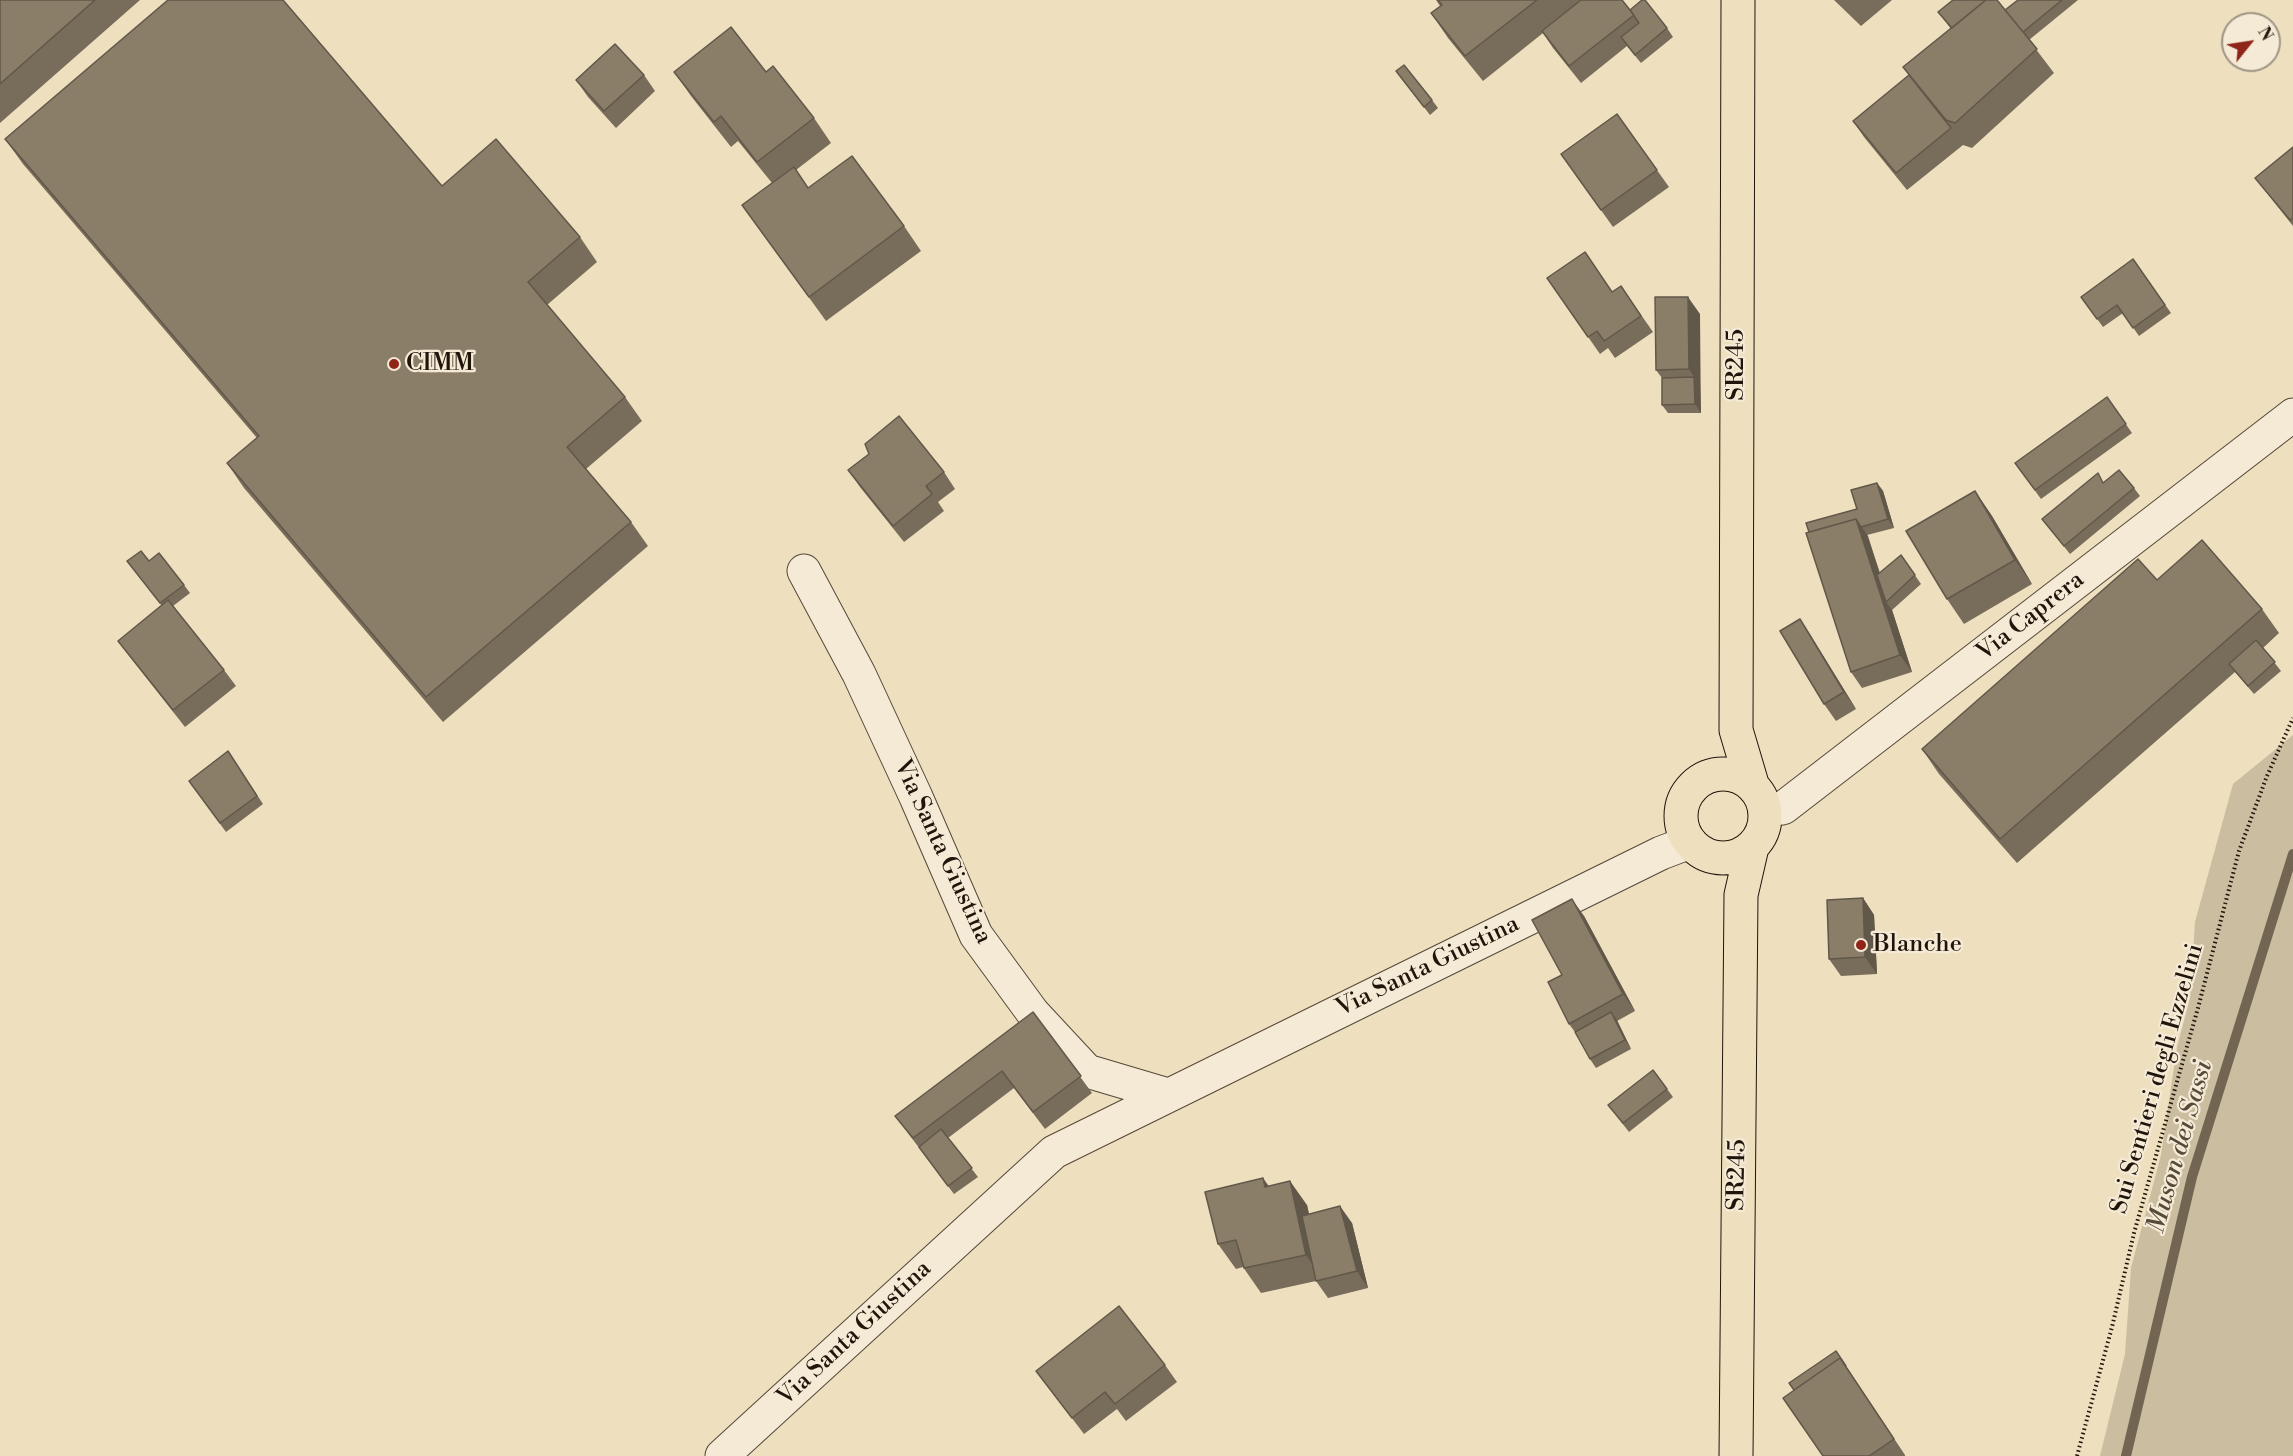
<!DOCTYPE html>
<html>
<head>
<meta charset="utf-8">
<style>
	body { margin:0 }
	#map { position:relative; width:2293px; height:1456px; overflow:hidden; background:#eedfbf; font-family:"Libre Bodoni",serif }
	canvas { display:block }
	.north { position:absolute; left:2221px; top:12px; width:60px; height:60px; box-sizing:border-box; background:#f4ead5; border:2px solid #9f9584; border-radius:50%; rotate:60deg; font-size:16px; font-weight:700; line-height:24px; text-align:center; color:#20150b }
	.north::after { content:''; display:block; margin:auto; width:21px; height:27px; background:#8f2418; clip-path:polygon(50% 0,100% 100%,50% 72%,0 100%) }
</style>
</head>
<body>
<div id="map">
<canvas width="2293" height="1456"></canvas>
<div class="north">N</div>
</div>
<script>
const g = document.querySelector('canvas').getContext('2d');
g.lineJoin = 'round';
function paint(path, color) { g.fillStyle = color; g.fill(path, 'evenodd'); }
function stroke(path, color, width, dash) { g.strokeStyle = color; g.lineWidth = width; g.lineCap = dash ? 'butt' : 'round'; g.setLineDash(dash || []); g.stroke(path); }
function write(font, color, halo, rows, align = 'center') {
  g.font = font + ' "Libre Bodoni",serif'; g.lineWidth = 4.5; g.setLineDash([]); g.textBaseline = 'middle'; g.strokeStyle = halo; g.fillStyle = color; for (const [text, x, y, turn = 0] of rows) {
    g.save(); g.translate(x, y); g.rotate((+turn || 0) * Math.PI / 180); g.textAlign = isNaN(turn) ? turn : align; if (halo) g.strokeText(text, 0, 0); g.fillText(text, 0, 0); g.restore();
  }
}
paint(new Path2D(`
	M2293,735V1456H2100L2125,1354L2131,1268L2161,1155L2177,1047L2190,998L2195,922L2233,784Z`), '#cbbda0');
stroke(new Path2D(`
	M2126,1456L2192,1177L2293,854`), '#726552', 10);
const street = new Path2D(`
	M804,571L859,674L916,797L976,935L1033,1013L1087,1071L1168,1095
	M1765,809L1783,808L1796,798L2293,415
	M722,1456L1054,1152L1661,853L1690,842`);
const primary = new Path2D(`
	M1738,0L1736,730L1752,784
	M1681 816a42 42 0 1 1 84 0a42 42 0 1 1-84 0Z
	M1736,1456L1741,895L1752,847`);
stroke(street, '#544838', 35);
stroke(primary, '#20150b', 35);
stroke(new Path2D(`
	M2077,1456L2112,1327L2134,1233L2198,1008L2239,851L2267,776L2293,718`), '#20150b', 4, [1.5, 3]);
stroke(street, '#f4ead5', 33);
stroke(primary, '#eedfbf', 33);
paint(new Path2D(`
	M0,0H140L0,123Z
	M1436,0H1622L1630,10L1667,28L1673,37L1641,63L1627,46L1581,83L1553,48L1543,33L1483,81L1448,38L1431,13L1440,6Z
	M1834,0H1892L1861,26Z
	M2018,0H2078L2029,40L2054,73L1972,148L1963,145L1907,190L1864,137L1853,121L1909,75L1903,67L1951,29L1938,12L2005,10Z
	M1396,71L1432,100L1438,108L1430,115Z
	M674,72H766L814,118L831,143L796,170L808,188L904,226L921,251L826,321L742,205L772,183L738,141L731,147L691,96Z
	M644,75L655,91L616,128L588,97L576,80Z
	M1617,114L1669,187L1613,227L1561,154Z
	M5,139L442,186L580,237L597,262L547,305L625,397L642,421L586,469L631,522L648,546L443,722L244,488L227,463L257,438L23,164Z
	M2293,147V226L2255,178Z
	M2133,259L2171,313L2139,336L2123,313L2103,327L2081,297Z
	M1547,278L1612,292L1621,286L1653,332L1615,358L1608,348L1600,354Z
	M1700,314L1701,413H1668L1662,405V378L1656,370Z
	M2107,397L2132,433L2041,499L2015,463Z
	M869,454L944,472L955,489L938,502L944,511L904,542L860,487L848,470Z
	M2104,482L2134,488L2140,496L2070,554L2042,519Z
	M1877,483L1883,491L1894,528L1867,535L1880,573L1901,555L1921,584L1892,610L1912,672L1862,688L1851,672L1857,509Z
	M1975,491L1992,516L2032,584L1964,624L1947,599Z
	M127,561H149L184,585L190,593L173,606L224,670L236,686L185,727L130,657L118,641L162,606Z
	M2262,609L2279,633L2263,648L2281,671L2254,694L2235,672L2017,863L1939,774L1922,749Z
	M1800,619L1811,636L1856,709L1836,721L1824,704Z
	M228,751L263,804L226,832L189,781Z
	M1863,898L1874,915L1877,974L1841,976L1829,959Z
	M1584,916L1635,1011L1617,1021L1631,1049L1596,1068L1590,1059L1575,1032L1569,1024L1562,975Z
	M1033,1012L1092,1093L1045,1129L1014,1088L948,1138L978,1177L954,1194L895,1116Z
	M1653,1070L1673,1097L1629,1132L1608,1105Z
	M1269,1186L1307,1205L1309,1214L1352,1223L1368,1288L1328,1298L1316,1281L1261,1293L1243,1267L1236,1269L1218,1244Z
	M1836,1351L1905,1455V1456H1823L1794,1390Z
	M1165,1365L1177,1382L1126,1421L1117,1409L1084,1434L1036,1371Z`), '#786c5a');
paint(new Path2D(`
	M1688,297L1700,314V386L1689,369Z
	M1694,377L1700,386L1701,413L1695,404Z
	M1877,483L1883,491L1894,528L1888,519Z
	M1975,491L1992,516L2032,584L2015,560Z
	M1856,519L1868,536L1888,600L1886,602L1892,610L1912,672L1900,655Z
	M1800,619L1811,636L1856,709L1844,692Z
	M1863,898L1874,915L1877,974L1865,957Z
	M1572,899L1584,916L1635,1011L1623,994Z
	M1611,1012L1617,1020L1631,1049L1625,1040Z
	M1263,1178L1280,1202L1265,1187Z
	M1290,1181L1307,1205L1323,1280L1306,1255Z
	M1340,1206L1352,1223L1368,1288L1357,1271Z`), '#61584a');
const building = new Path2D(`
	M0,0H95L0,84Z
	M168,0H283L442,186L496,139L580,237L528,282L625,397L567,447L631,522L426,697L227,463L259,436L5,139Z
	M1438,0H1537L1465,56L1431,13L1442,5Z
	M1581,0H1622L1634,15L1569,66L1542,31Z
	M1642,0H1645L1667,28L1635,55L1621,37L1639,23L1630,10Z
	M1953,0H1986L1952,28L1938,12Z
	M1986,0H1997L2037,49L1955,123L1946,120L1903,67Z
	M2018,0H2062L2023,32L2005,10Z
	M731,27L766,72L773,66L814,118L757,162L721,116L714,122L674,72Z
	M615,44L644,75L604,111L576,80Z
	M1404,65L1432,100L1424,107L1396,71Z
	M1909,75L1951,128L1896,173L1853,121Z
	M1617,114L1657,170L1601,210L1561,154Z
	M2293,147V218L2290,220L2255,178Z
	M852,156L904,226L809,297L742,205L794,167L808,188Z
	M1585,252L1612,292L1621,286L1641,316L1604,341L1597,331L1588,337L1547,278Z
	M2133,259L2165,305L2133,328L2117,305L2097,319L2081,297Z
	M1655,297H1688L1689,369L1656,370Z
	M1694,377L1695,404L1662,405V378Z
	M2107,397L2126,424L2035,490L2015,463Z
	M899,416L944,472L926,486L932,494L893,526L848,470L869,454L865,444Z
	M2119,470L2134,488L2064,546L2042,519L2098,473L2103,483Z
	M1877,483L1888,519L1861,527L1856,519L1809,532L1806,523L1857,509L1851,490Z
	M1975,491L2015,560L1947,599L1906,531Z
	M1856,519L1900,655L1851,672L1806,533Z
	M2202,540L2262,609L2000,839L1922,749L2138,559L2157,580Z
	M141,551L149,561L159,553L184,585L160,603L127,561Z
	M1901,555L1915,575L1886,602L1877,575Z
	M168,600L224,670L173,710L118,641Z
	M1800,619L1844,692L1824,704L1780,631Z
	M2256,640L2275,662L2248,686L2229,664Z
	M228,751L257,796L220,823L189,781Z
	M1863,898L1865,957L1829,959L1827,900Z
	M1572,899L1623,994L1569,1024L1548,982L1562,975L1532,920Z
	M1033,1012L1081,1076L1033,1112L1002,1071L913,1138L895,1116Z
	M1611,1012L1625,1040L1590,1059L1575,1032Z
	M1653,1070L1667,1089L1623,1123L1608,1105Z
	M941,1129L972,1168L948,1186L919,1147Z
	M1263,1178L1265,1187L1290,1181L1306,1255L1244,1268L1236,1240L1218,1244L1205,1192Z
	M1340,1206L1357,1271L1316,1281L1302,1216Z
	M1119,1306L1165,1365L1115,1404L1105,1392L1072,1418L1036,1371Z
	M1836,1351L1846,1366L1840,1358L1794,1390L1789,1383Z
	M1840,1358L1894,1439L1869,1456H1823L1783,1398Z`);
paint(building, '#8b7e69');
stroke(building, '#61584a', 1.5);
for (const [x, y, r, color] of [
	[394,364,6,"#8f2418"],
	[1861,945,6,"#8f2418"]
]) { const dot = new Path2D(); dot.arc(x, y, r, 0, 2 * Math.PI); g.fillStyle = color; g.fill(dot); stroke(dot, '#f4ead5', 2); }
write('24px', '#20150b', '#f4ead5', [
	["CIMM",406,364],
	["Blanche",1873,945]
], 'left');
write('24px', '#20150b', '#f4ead5', [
	["SR245",1737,365,-90],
	["Via Caprera",2031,617,-38],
	["Via Santa Giustina",942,852,65],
	["Via Santa Giustina",1428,967,-26],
	["Sui Sentieri degli Ezzelini",2158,1079,-74],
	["SR245",1738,1175,-89],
	["Via Santa Giustina",855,1334,-43]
]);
write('italic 26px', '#564a3b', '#f4ead5', [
	["Muson dei Sassi",2181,1147,-74]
]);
</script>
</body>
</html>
